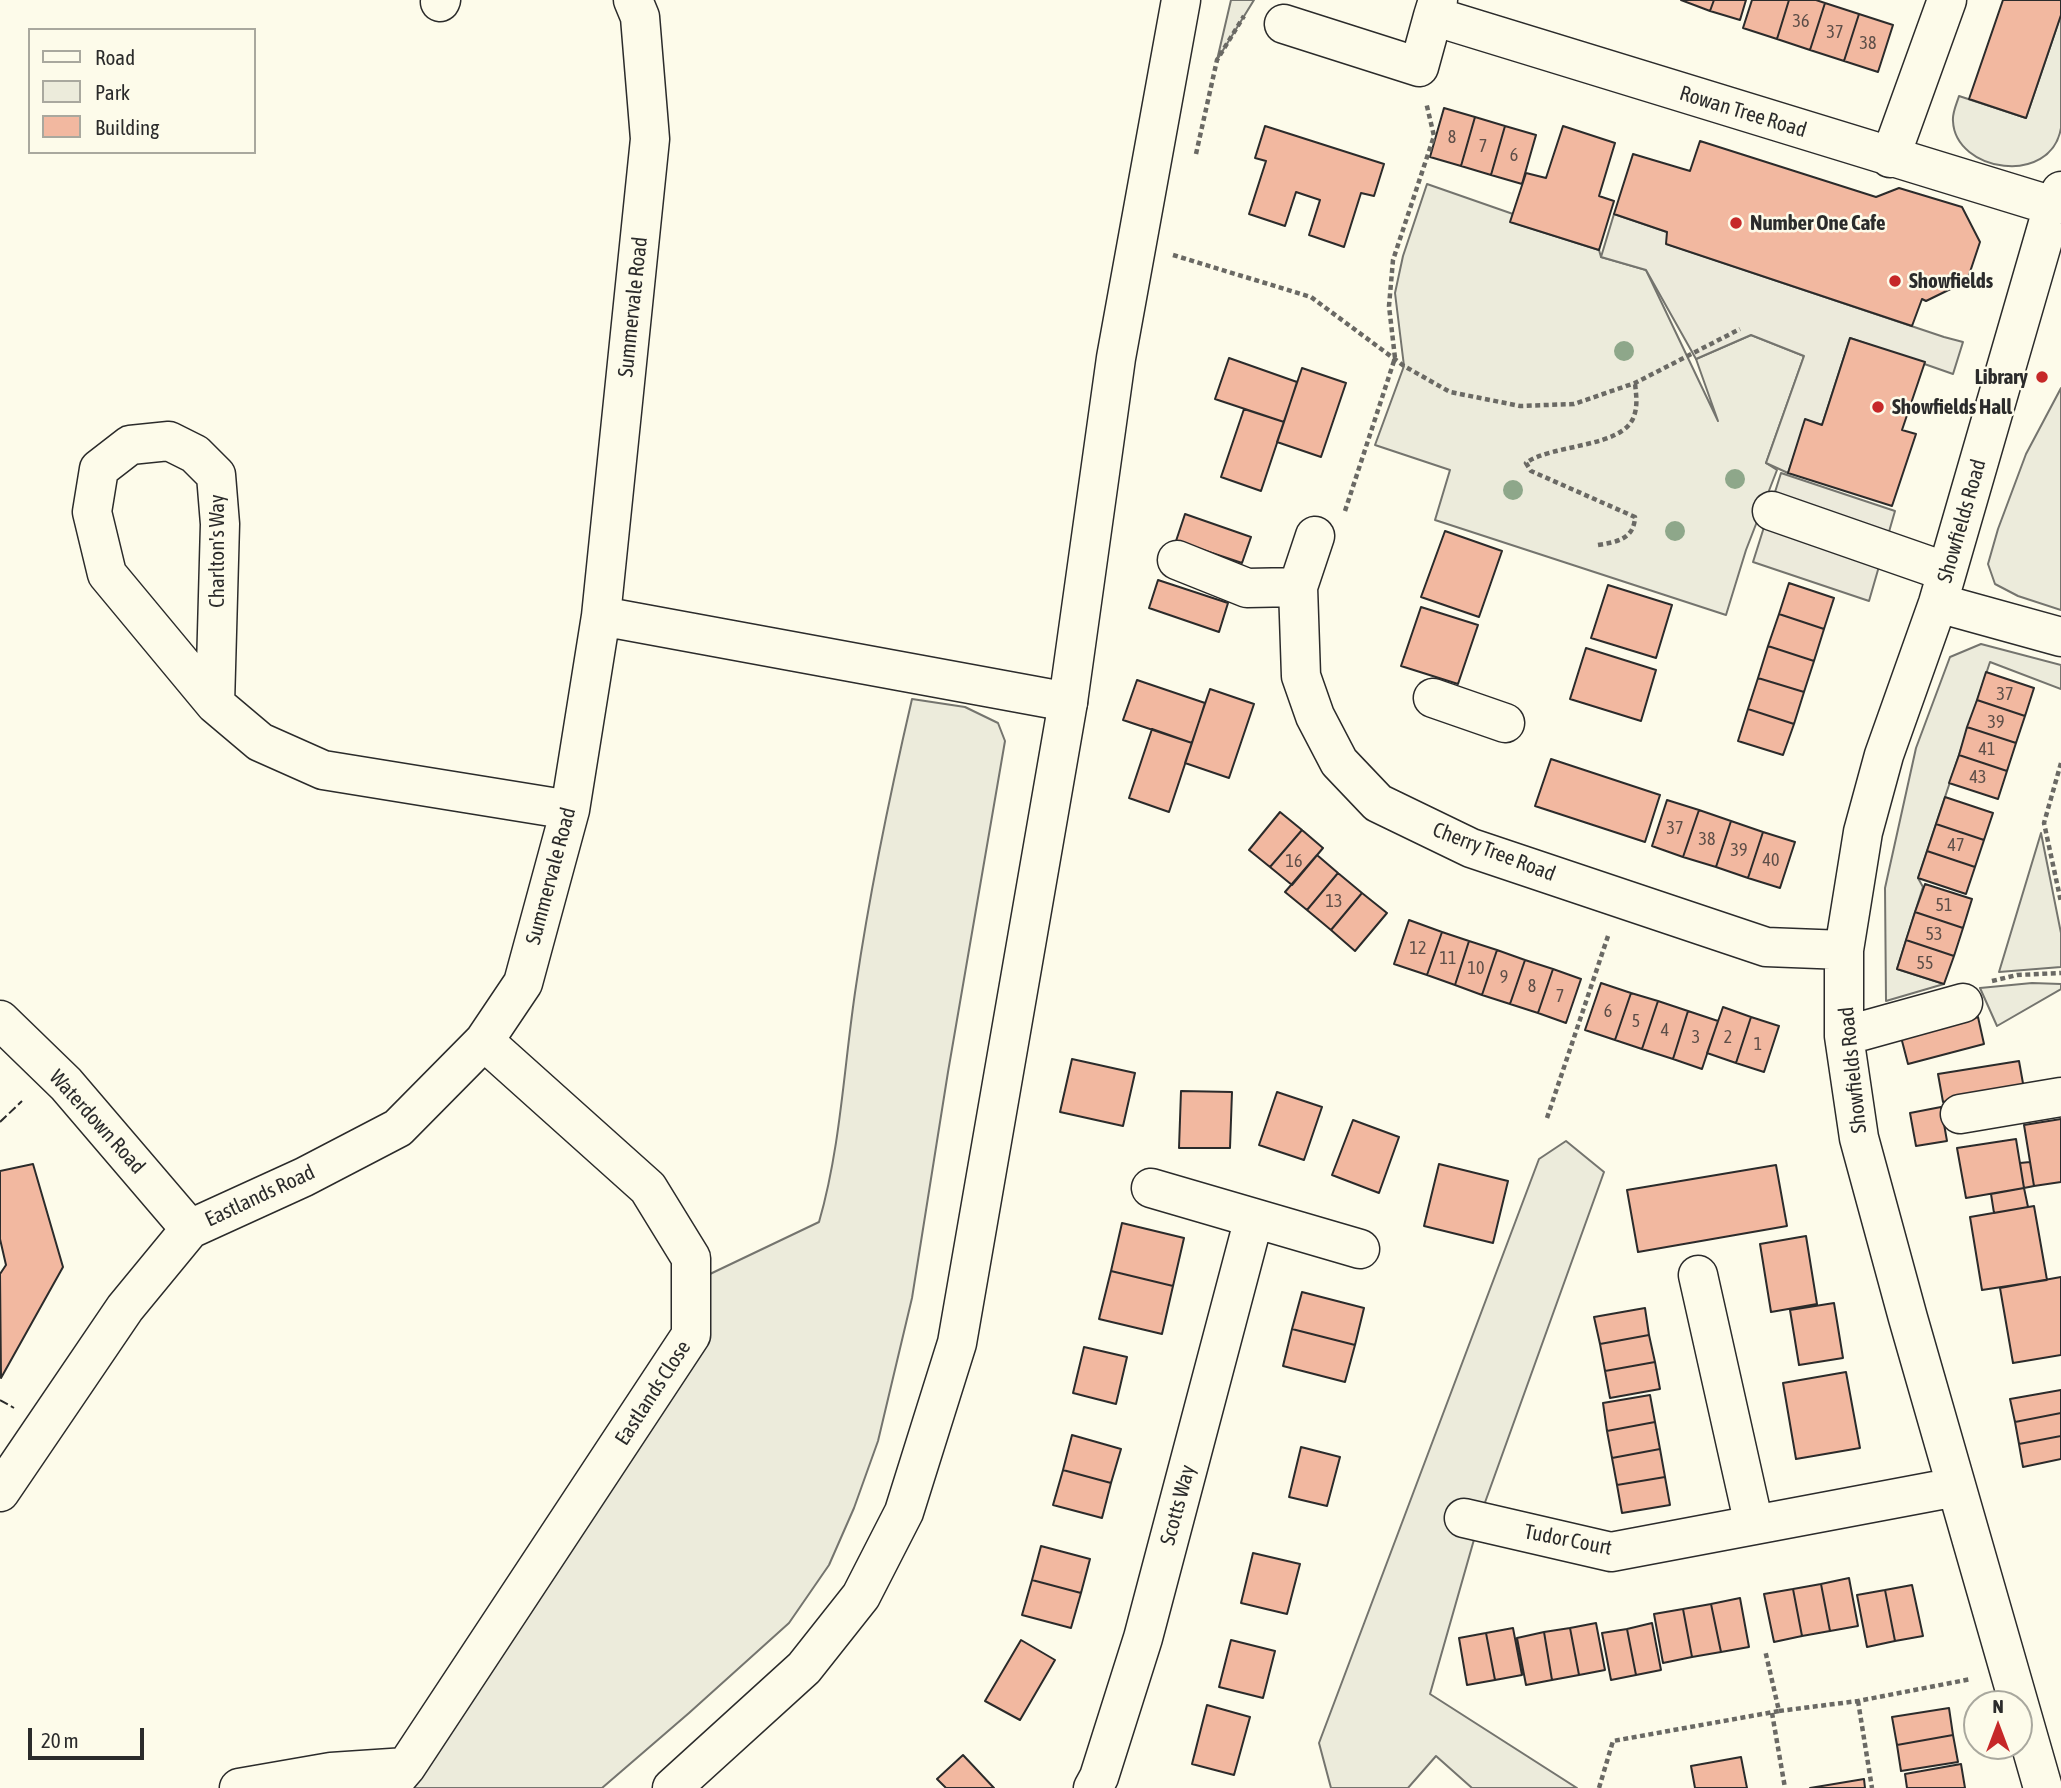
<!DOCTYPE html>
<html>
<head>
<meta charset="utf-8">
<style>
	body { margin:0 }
	#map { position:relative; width:2061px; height:1788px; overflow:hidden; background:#fdfbea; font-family:"Asap Condensed",sans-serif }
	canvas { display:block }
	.legend { position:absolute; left:28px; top:28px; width:228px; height:126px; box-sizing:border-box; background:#fdfbea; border:2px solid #a9a89e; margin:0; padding:9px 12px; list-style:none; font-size:21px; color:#2b2b2b }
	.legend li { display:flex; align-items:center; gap:14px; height:35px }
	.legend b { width:35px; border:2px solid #a9a89e }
	.north { position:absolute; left:1963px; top:1690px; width:70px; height:70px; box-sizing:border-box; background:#fdfbea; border:2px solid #a9a89e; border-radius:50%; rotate:0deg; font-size:19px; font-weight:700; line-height:28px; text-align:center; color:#2b2b2b }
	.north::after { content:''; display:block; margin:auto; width:24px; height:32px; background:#c62828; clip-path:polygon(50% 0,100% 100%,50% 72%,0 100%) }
	.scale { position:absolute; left:28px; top:1728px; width:116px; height:32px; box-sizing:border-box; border:4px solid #2b2b2b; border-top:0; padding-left:9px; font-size:21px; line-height:24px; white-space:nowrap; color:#2b2b2b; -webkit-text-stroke:5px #fdfbea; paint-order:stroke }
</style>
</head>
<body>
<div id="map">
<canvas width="2061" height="1788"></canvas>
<ul class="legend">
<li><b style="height:9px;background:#fdfbea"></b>Road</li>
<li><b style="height:19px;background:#ecebdb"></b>Park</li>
<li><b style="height:19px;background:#f2b8a0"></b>Building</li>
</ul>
<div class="north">N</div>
<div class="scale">20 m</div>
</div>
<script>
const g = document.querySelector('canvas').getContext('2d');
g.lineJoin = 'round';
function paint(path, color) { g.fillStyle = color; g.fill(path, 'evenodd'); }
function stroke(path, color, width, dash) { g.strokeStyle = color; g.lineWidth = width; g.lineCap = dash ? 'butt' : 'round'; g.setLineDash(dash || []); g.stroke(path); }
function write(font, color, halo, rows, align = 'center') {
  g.font = font + ' "Asap Condensed",sans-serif'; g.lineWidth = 5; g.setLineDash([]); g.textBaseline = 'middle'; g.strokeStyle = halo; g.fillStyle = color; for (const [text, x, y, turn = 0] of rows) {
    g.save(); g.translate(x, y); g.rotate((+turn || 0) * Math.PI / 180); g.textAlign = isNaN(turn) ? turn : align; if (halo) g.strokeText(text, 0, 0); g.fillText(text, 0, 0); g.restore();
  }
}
const green = new Path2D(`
	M1231,0H1254L1217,60Z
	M2061,15C2061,42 2061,69 2061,95C2061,106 2061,118 2061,128C2051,187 1955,172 1953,121C1952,113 1957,103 1959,96L2026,118Z
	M1427,184L1513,214L1511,222L1599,250L1601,257L1646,270L1718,421L1696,359L1751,335L1804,356L1766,463L1777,470L1746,550L1726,615L1435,520L1450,470L1375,445L1404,366L1395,293L1403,256Z
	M2061,388V610L2018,596L1995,584L1988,564L1998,529L2026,454Z
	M1981,644L2061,665V689L1990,662L1918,878L1923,887L1897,969L1944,984L1886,1001L1885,888L1916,748L1950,657Z
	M912,699L965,707L998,723L1005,741L948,1072L912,1298L878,1441L854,1508L829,1565L789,1623L689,1713L602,1788H265L399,1772L710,1274L819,1222C841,1146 844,1064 856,986C870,890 890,794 912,699Z
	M2041,833L2061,933V967L1999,972Z
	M2032,983L2061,984V989L1997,1026L1980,988Z
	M1566,1141L1604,1172L1483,1508L1430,1694L1577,1788H1472L1436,1756L1408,1788H1331L1319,1743L1539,1159Z`);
paint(green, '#ecebdb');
stroke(green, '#74746e', 2);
const parking = new Path2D(`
	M1614,214L1667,232V244L1944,337L1963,342L1953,374L1850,338L1822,425L1806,420L1788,473L1766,463L1804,356L1751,335L1696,359L1646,270L1601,257Z
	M1781,473L1895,511L1869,601L1753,562Z`);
paint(parking, '#eceadb');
stroke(parking, '#74746e', 2);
const building = new Path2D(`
	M1681,0H1714L1710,11Z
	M1714,0H1746L1740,20L1710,11Z
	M1752,0H1789L1777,39L1743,28Z
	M1789,0H1816L1825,3L1810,50L1777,39Z
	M2003,0H2061V15L2026,118L1969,99Z
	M1825,3L1859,14L1844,61L1810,50Z
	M1859,14L1893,25L1878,72L1844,61Z
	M1444,108L1475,117L1461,166L1430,157Z
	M1475,117L1505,126L1491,175L1461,166Z
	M1265,126L1384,164L1374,196L1361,193L1344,247L1309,235L1320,200L1296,192L1285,226L1249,214L1266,161L1255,158Z
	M1505,126L1536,135L1522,184L1491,175Z
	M1563,126L1615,143L1599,196L1614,201L1599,250L1510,222L1526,173L1546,178Z
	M1700,141L1876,197L1899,188L1962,207L1980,242L1967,281L1926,301L1922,299L1912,326L1666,244L1667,232L1614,214L1633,154L1690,171Z
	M1850,338L1925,362L1902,430L1916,434L1892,506L1788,473L1805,419L1822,425Z
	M1229,358L1297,382L1284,422L1215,399Z
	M1302,368L1346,383L1321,457L1277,442Z
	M1244,409L1284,422L1261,491L1221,477Z
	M1185,514L1251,537L1242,563L1176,541Z
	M1445,531L1502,551L1479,617L1421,597Z
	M1158,580L1228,603L1219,632L1149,608Z
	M1789,583L1834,598L1824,629L1779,614Z
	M1608,585L1672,605L1656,658L1591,638Z
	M1421,607L1478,625L1458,684L1401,666Z
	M1779,614L1824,629L1814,661L1768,646Z
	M1768,646L1814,661L1804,692L1758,678Z
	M1586,648L1656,670L1641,721L1570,699Z
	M1986,672L2034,688L2025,716L1977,700Z
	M1758,678L1804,692L1794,724L1748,709Z
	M1137,680L1205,703L1192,743L1123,720Z
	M1210,689L1254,704L1229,778L1185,763Z
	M1977,700L2025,716L2016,743L1967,727Z
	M1748,709L1794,724L1783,755L1738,741Z
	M1967,727L2016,743L2007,771L1959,755Z
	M1152,729L1192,743L1169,812L1129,798Z
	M1959,755L2007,771L1998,799L1949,783Z
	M1551,759L1660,795L1645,842L1535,806Z
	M1945,797L1993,813L1984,840L1936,824Z
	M1667,800L1699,810L1683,857L1652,846Z
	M1699,810L1731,821L1716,867L1683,857Z
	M1280,812L1302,830L1270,867L1249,850Z
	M1731,821L1763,832L1748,878L1716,867Z
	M1936,824L1984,840L1975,867L1927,851Z
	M1302,830L1323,848L1292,885L1270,867Z
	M1763,832L1795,842L1780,888L1748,878Z
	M1927,851L1975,867L1966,894L1918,878Z
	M1317,855L1338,873L1307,910L1285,892Z
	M1338,873L1362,893L1331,930L1307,910Z
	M1925,884L1972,899L1963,928L1915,912Z
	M1362,893L1387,913L1355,951L1331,930Z
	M1915,912L1963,928L1954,956L1906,940Z
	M1409,920L1442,932L1427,975L1394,964Z
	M1442,932L1469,941L1455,985L1427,975Z
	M1906,940L1954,956L1944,984L1897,969Z
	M1469,941L1497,950L1482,995L1455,985Z
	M1497,950L1525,960L1510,1004L1482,995Z
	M1525,960L1553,969L1538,1013L1510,1004Z
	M1553,969L1581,979L1566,1023L1538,1013Z
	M1601,983L1631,993L1615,1040L1585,1030Z
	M1631,993L1658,1001L1642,1049L1615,1040Z
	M1658,1001L1688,1011L1673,1059L1642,1049Z
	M1723,1007L1751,1017L1736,1063L1707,1053Z
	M1688,1011L1718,1021L1702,1069L1673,1059Z
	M1751,1017L1779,1026L1764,1072L1736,1063Z
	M1978,1017L1984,1044L1908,1064L1901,1037Z
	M1072,1059L1135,1073L1123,1126L1060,1112Z
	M2019,1061L2024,1089L1943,1102L1938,1074Z
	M1181,1091L1232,1092L1230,1148H1179Z
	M1277,1092L1322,1107L1304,1160L1259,1145Z
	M1941,1107L1947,1141L1916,1146L1910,1113Z
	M2061,1119V1182L2034,1186L2024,1125Z
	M1353,1120L1399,1137L1379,1193L1332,1175Z
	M2016,1139L2024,1188L1966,1198L1957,1148Z
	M2030,1162L2034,1186L2024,1188L2020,1163Z
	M33,1164L63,1267L1,1378L0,1274L6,1265L0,1239V1171Z
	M1439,1164L1508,1181L1493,1243L1424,1226Z
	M1776,1165L1787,1226L1638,1252L1627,1190Z
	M2024,1188L2028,1207L1994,1213L1991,1194Z
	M2034,1206L2047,1280L1982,1290L1970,1217Z
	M1122,1223L1184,1238L1173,1286L1111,1271Z
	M1806,1236L1817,1304L1771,1312L1760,1244Z
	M1111,1271L1173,1286L1162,1334L1099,1319Z
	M2061,1277V1355L2013,1363L2000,1288Z
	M1302,1292L1364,1308L1355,1345L1292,1329Z
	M1834,1303L1843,1358L1799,1365L1790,1310Z
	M1645,1308L1649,1335L1600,1344L1594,1317Z
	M1292,1329L1355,1345L1345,1382L1283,1366Z
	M1649,1335L1655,1362L1605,1371L1600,1344Z
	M1084,1347L1127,1357L1116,1404L1073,1393Z
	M1655,1362L1660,1389L1610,1398L1605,1371Z
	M1846,1372L1860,1448L1796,1459L1783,1383Z
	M2061,1390V1413L2015,1422L2010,1399Z
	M1650,1395L1655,1422L1607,1431L1603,1403Z
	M2061,1413V1436L2019,1444L2015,1422Z
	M1655,1422L1660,1449L1612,1458L1607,1431Z
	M1072,1435L1121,1449L1111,1483L1063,1470Z
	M2061,1436V1459L2023,1467L2019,1444Z
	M1301,1447L1340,1457L1327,1506L1289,1497Z
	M1660,1449L1665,1477L1617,1485L1612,1458Z
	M1063,1470L1111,1483L1102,1518L1053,1505Z
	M1665,1477L1670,1505L1622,1513L1617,1485Z
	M1041,1546L1090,1559L1081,1593L1032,1580Z
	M1253,1553L1300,1564L1287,1614L1241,1603Z
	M1849,1578L1858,1626L1830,1631L1821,1584Z
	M1032,1580L1081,1593L1071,1628L1022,1615Z
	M1821,1584L1830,1631L1802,1636L1793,1589Z
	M1912,1585L1923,1636L1895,1641L1885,1590Z
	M1793,1589L1802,1636L1774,1642L1764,1594Z
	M1885,1590L1895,1641L1867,1647L1857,1595Z
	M1740,1598L1749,1647L1721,1652L1711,1604Z
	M1711,1604L1721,1652L1692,1657L1683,1609Z
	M1683,1609L1692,1657L1663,1663L1654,1614Z
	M1596,1623L1605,1670L1579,1675L1570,1628Z
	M1652,1623L1661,1670L1636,1675L1627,1629Z
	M1513,1628L1522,1675L1495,1680L1486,1633Z
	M1570,1628L1579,1675L1552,1680L1544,1632Z
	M1627,1629L1636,1675L1611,1680L1602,1633Z
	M1544,1632L1552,1680L1526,1685L1517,1638Z
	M1486,1633L1495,1680L1467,1685L1459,1638Z
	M1021,1640L1055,1660L1020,1720L985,1701Z
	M1231,1640L1275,1651L1263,1698L1219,1687Z
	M1207,1705L1250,1717L1234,1775L1192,1764Z
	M1949,1708L1953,1735L1897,1745L1892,1717Z
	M1953,1735L1958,1762L1901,1771L1897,1745Z
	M963,1755L994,1788H946L937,1779Z
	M1741,1757L1747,1788H1695L1691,1766Z
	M1961,1764L1965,1788H1907L1905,1774Z
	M1864,1779L1865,1788H1810Z`);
paint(building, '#f2b8a0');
stroke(building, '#2b2b2b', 2);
const minor = new Path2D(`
	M1438,0L1433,16L2053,206
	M440,2L441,0
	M1284,24L1419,67L1433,16
	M1890,158L1947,0
	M1772,511L1947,572
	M1315,536L1298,587L1301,676L1315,716L1339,762L1378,803L1471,848L1766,947L1844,950
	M1177,560L1247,588L1298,587
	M1938,603L2061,637
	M601,616L1068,702
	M1433,698L1505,723
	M215,704L220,524L216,475L195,454L169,441L130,445L99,469L92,512L107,574L215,704L260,742L323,770L570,810
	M0,1020L66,1084L190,1229
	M1844,1036L1963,1003
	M1960,1114L2061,1097
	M1151,1188L1360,1249
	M1698,1275L1754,1525
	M0,1492L125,1308L190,1229L304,1177L398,1128L484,1041L523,983L570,810L601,616L650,139L640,17L633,0
	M1464,1518L1611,1552L1956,1487
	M239,1788L331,1772L406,1767
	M388,1788L406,1767L691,1335V1258L648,1188L484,1041
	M1093,1788L1099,1777L1143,1638L1254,1218
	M2043,1788L1908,1318L1859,1138L1844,1036V950L1863,832L1884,755L1938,603L2053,206L2061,191`);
const highway = new Path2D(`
	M672,1788L804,1668L861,1596L904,1512L957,1343L1068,702L1116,358L1181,0`);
stroke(minor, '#2b2b2b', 41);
stroke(highway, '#2b2b2b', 41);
stroke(new Path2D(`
	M1196,154L1217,60L1244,16
	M1173,255L1311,297L1404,366L1450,392L1520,406L1574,404L1635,383L1740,329
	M1345,511L1395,358L1389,306L1393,260L1434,136L1426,102
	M1598,545C1617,542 1634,539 1635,517L1531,471L1526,463C1551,444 1624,448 1634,416C1638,405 1636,394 1635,383
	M2061,763L2044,823L2061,902
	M1992,981L2017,975L2061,973
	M1547,1118L1609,933
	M1858,1701L1872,1788
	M1779,1711L1858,1701L1971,1679
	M1772,1713L1785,1788
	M1599,1788L1613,1741L1779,1711L1765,1650`), '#6a6964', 4.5, [5, 3.5]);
stroke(minor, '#fdfbea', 38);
stroke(highway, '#fdfbea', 38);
stroke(new Path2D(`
	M0,1122L22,1101
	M0,1400L14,1408`), '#2b2b2b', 2, [9, 3.5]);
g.fillStyle = '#8ea78a';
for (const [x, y] of [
	[1624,351],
	[1735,479],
	[1513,490],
	[1675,531]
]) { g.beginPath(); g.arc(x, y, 10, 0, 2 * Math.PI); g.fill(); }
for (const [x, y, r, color] of [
	[1736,223,7,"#c62828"],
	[1895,281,7,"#c62828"],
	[2042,377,7,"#c62828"],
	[1878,407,7,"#c62828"]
]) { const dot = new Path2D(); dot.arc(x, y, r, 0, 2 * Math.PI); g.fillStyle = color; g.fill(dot); stroke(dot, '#fdfbea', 2.5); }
write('18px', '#5d4e48', null, [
	["36",1801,21],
	["37",1835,32],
	["38",1868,43],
	["8",1452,137],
	["7",1483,146],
	["6",1514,155],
	["37",2005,694],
	["39",1996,722],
	["41",1987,749],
	["43",1978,777],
	["37",1675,828],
	["38",1707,839],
	["47",1956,845],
	["39",1739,850],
	["40",1771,860],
	["16",1294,861],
	["13",1334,901],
	["51",1944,905],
	["53",1934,934],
	["12",1418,948],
	["11",1448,958],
	["55",1925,963],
	["10",1476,968],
	["9",1504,977],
	["8",1532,986],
	["7",1560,996],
	["6",1608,1011],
	["5",1636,1021],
	["4",1665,1030],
	["3",1696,1037],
	["2",1728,1037],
	["1",1758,1044]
]);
write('21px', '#2b2b2b', '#fdfbea', [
	["Rowan Tree Road",1743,112,17],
	["Summervale Road",633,307,-84],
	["Showfields Road",1962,521,-74],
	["Charlton's Way",217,551,-90],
	["Cherry Tree Road",1494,852,21],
	["Summervale Road",551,876,-75],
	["Showfields Road",1853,1070,-96],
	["Waterdown Road",97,1122,48],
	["Eastlands Road",260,1196,-25],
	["Eastlands Close",653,1393,-57],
	["Scotts Way",1178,1505,-75],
	["Tudor Court",1568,1540,11]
]);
write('bold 21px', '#2b2b2b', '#fdfbea', [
	["Number One Cafe",1750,223],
	["Showfields",1909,281],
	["Library",2028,377,"right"],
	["Showfields Hall",1892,407]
], 'left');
</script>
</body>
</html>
